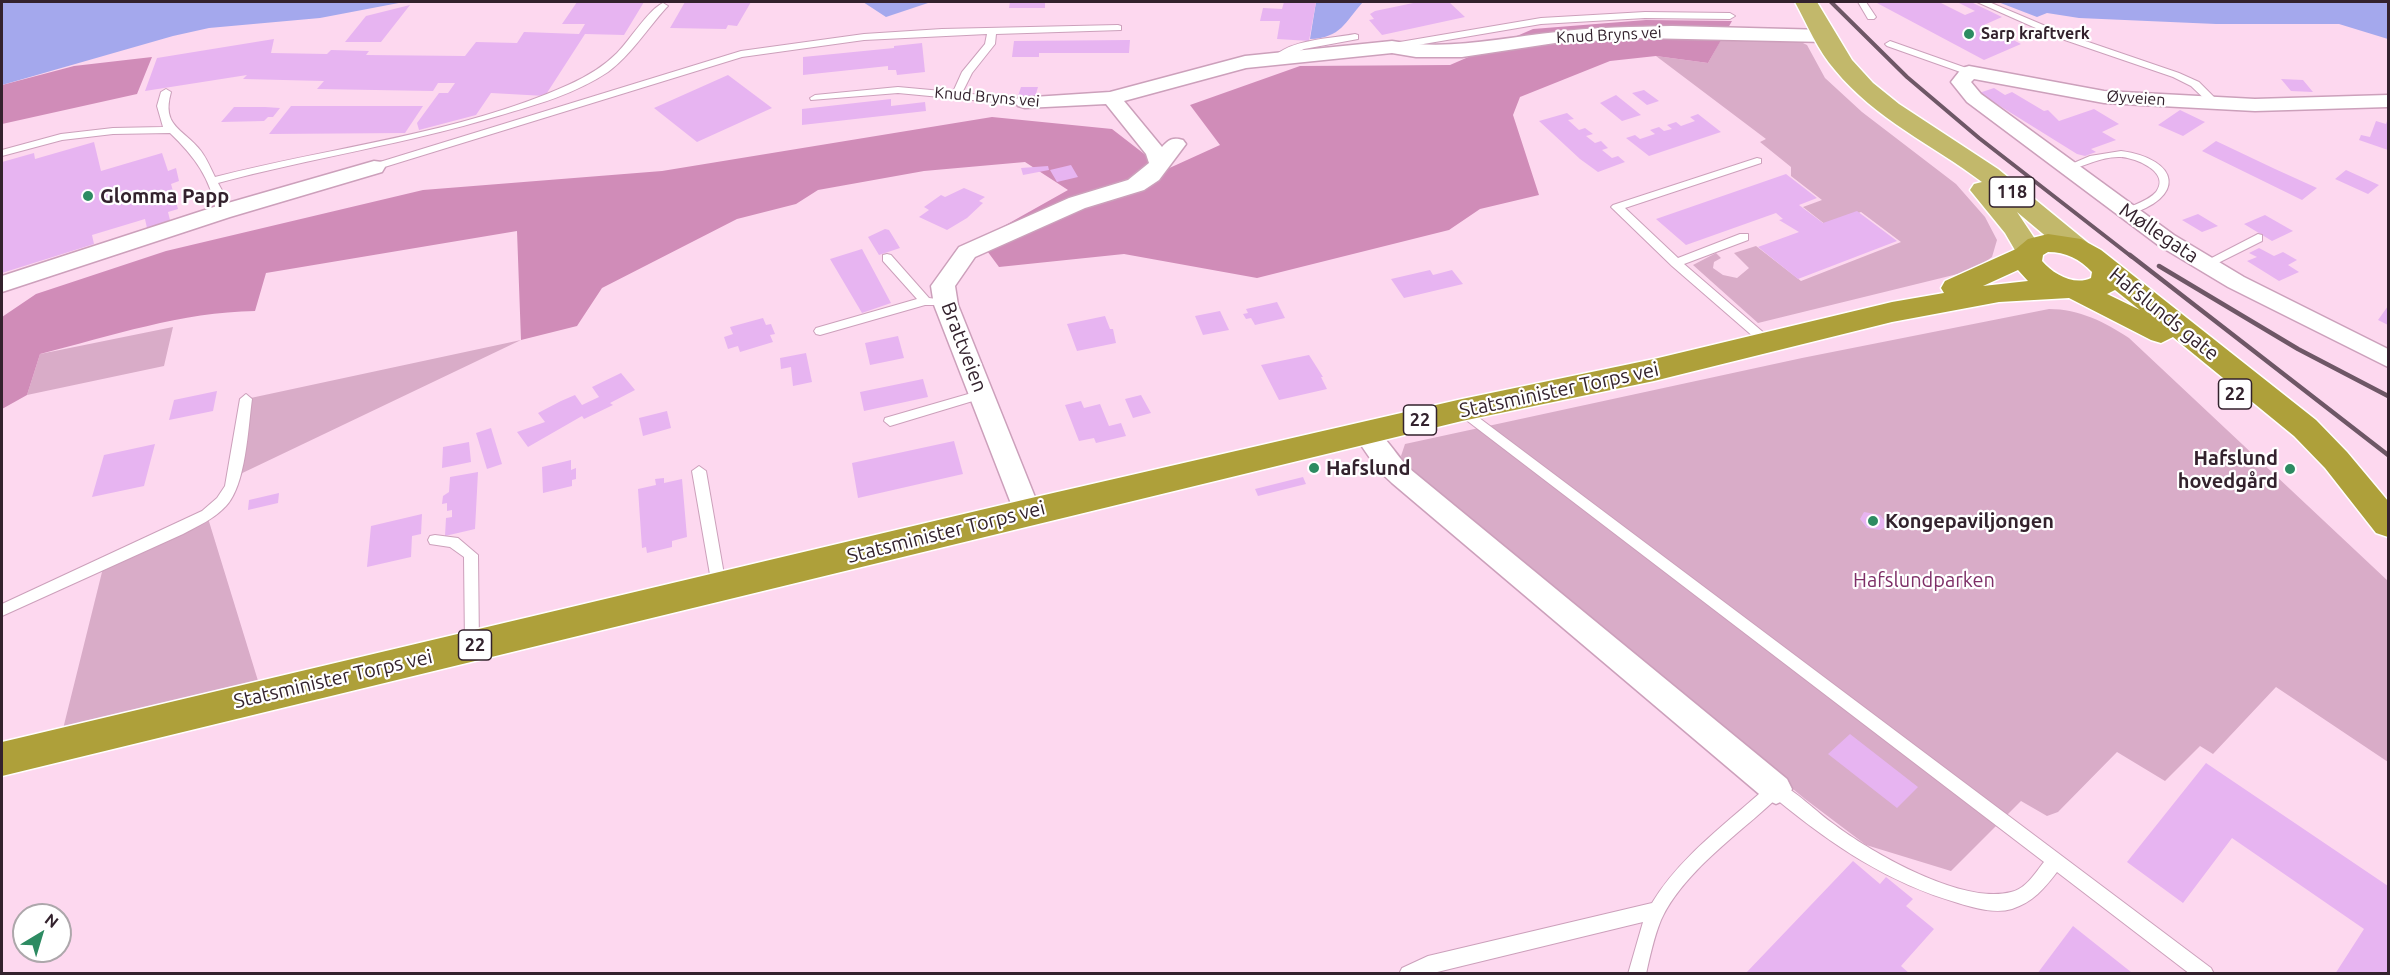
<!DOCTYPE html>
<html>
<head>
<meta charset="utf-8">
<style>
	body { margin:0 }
	#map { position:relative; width:2390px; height:975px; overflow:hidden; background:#fdd8ef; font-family:Ubuntu,sans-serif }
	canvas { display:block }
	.frame { position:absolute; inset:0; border:3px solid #33222d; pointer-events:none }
	.north { position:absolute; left:12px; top:903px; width:60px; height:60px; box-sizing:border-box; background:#fff; border:2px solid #ada7ab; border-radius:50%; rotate:38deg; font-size:16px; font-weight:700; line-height:24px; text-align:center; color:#33222d }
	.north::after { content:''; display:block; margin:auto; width:21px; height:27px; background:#2d8b62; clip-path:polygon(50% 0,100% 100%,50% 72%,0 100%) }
</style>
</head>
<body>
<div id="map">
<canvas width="2390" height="975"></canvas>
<div class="frame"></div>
<div class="north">N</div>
</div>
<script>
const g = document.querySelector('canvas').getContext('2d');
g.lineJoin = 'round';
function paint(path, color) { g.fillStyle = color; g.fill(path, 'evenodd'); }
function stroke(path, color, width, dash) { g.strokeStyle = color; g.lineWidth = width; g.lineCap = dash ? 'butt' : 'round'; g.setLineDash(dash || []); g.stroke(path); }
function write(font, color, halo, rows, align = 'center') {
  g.font = font + ' Ubuntu,sans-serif'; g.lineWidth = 4.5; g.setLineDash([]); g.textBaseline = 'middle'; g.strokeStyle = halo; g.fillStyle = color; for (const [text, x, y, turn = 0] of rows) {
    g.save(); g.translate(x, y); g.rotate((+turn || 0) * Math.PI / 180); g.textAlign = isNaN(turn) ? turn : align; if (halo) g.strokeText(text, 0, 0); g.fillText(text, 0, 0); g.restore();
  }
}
paint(new Path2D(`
	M1723,36L1795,39L1807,45L1825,78L1862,112L1956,184L1985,217L1997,240L1992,257L1974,270L1758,323L1693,265L1716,253L1721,258L1714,262L1713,268L1723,275L1737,278L1749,268L1734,253L1756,246L1801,281L1901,242L1861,212L1826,225L1803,207L1822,200L1791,176V167L1760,142L1766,139L1656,56L1708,63Z
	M2049,309C2079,309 2105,322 2129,338L2388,581V762L2276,687L2213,754L2200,746L2165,781L2117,752L2058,812L2047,816L2021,801L1951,871L1866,845L1805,799L1408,471L1401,456L1405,444L1802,358Z
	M173,327L164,366L27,395L40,354Z
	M521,340L234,477L246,399Z
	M207,515L263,697L59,745L104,564Z`), '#d9acc8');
paint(new Path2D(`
	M1646,20L1732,21L1708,63L1656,56L1610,61L1520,97L1513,115L1539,195L1480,209L1449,230L1257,278L1124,254L999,267L979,240L1068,190L1025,162L924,171L818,190L796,204L737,219L602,288L577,326L521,340L517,231L266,273L255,311C182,312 111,336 40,354L27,395L2,409V317L36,294L166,251L423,190L662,171L992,117L1112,129L1165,170L1220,145L1190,105L1300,66L1450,65L1533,29Z
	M152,57L137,94L2,124V85L74,66Z`), '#d08cb8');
paint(new Path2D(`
	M2,2H404L320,18L209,28L173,36L2,85Z
	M863,2H931L886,17Z
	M1316,2H1363C1345,22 1341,38 1310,39Z
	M1998,2H2388V39L2339,24H2216L2079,18L2047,13L2037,17Z`), '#a4a8ed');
paint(new Path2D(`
	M577,2H644L624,35L585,34L545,96L491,93L476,115L419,130L417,123L439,93H448L455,83H438L433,91L317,89L324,81L243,79L247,75L145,91L157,58L274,39L271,53L327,54L331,50L369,51L366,55L465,56L476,42L517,43L524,32L579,34L585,24H562Z
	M685,2H751L737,26L728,25L726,29L670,28Z
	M1010,2H1045V8H1009Z
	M1284,2H1316L1309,41L1277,39L1280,21H1260L1263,8L1282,9Z
	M1418,2H1449L1465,17L1382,35L1369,20L1374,19L1370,14L1375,11Z
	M1882,2H1939L1965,15L1975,11L1957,2H1971L2002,17L1984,25L2021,44L1984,60L1877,3Z
	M410,5L381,42H345L366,16Z
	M1130,40L1129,53H1039V57H1012L1014,41Z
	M922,43L925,72L897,75L896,70H888V66L803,75V57L894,48V46Z
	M728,75L772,108L697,142L654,108Z
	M2281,79L2303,80L2313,92L2291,91Z
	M1021,87H1038L1035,97L1018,96Z
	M1994,88L2005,95L2012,92L2044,111L2048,110L2059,121L2094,109L2119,124L2102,132L2116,140L2091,149L2096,152L2085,156L2077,154L1979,93Z
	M1644,90L1659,101L1647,105L1632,93Z
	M1616,95L1641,115L1622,121L1600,103Z
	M891,99V106L925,102L926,111L802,125V109Z
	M291,106H423L405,133L269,134Z
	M234,107H265L280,108L273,117H268L264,121L221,122Z
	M2180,110L2205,122L2183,136L2158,125Z
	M1567,113L1574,119L1568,120L1579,130L1585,128L1593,134L1586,136L1595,143L1601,141L1608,148L1602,150L1612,158L1618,156L1625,162L1598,172L1580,159L1539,121Z
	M1698,114L1721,132L1649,156L1626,138L1635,135L1640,139L1655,134L1650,130L1659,127L1664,131L1672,129L1667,125L1676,122L1681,126L1695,121L1690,117Z
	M2388,118V150L2359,140L2361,135L2370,137L2376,121L2386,124Z
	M2216,141L2275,169L2317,188L2302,200L2202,151Z
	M94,142L101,171L162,153L168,171L176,168L179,181L171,184L178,209L168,212L170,220L147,228L145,219L92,235L94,244L2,273V162L34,153L35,159Z
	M1071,165L1078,177L1057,182L1050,170Z
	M1048,166L1049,170L1023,175L1021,168Z
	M2346,170L2379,185L2368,194L2335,179Z
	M1786,174L1817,198L1799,205L1823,223L1857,211L1897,241L1798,279L1758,247L1799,232L1779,220L1783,219L1776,213L1686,245L1656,219Z
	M964,188L985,197L979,201L983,203L967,218L947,230L919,217L929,210L924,207L941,195L945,197Z
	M2198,214L2218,226L2202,232L2182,220Z
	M2265,215L2293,231L2272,241L2244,224Z
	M885,229L889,230L900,248L879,255L868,237Z
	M2259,248L2274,256L2283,252L2297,260L2288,265L2299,272L2279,281L2247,261L2257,257L2249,253Z
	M862,249L891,303L862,313L830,259Z
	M1430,270L1433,275L1452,270L1463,284L1404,298L1391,279Z
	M1277,302L1285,318L1255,325L1251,318L1246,319L1243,314L1248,313L1246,309Z
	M2388,306V325L2378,320Z
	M1220,311L1229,330L1203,335L1195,316Z
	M1105,316L1110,329H1113L1116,343L1077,351L1067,324Z
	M763,318L766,325L771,324L775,334L770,335L773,342L740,352L738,346L728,349L724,337L733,334L730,327Z
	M898,336L904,358L870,365L865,343Z
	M806,353L812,382L793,386L791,367L781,369L780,358Z
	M1309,355L1323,377H1321L1327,389L1279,400L1261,365Z
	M621,373L635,390L610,403L613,405L584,419L582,416L528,447L517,432L545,422L538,413L561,401L575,395L582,405L599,397L592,387Z
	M923,379L928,397L864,411L860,392Z
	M217,391L213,411L169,420L174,400Z
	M1141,395L1151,413L1133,418L1125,399Z
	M1081,401L1084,408L1100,404L1109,426L1121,423L1126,436L1096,443L1094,438L1079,441L1065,405Z
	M667,411L671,428L643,436L639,418Z
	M491,428L502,464L487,469L476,433Z
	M954,441L963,474L858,498L852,463Z
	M469,442L471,462L442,468L443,447Z
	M155,444L144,486L92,497L104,455Z
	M571,460V470L576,468V479L572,480V486L543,493L542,467Z
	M478,472L475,529L445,536L446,518L452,517V510L447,511V503L442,504L443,496L449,492L450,477Z
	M1303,477L1306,484L1258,496L1255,489Z
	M664,478V483L682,479L687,537L672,541V547L647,553L646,547L642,548L638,489L656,485L655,479Z
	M279,493L278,503L248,510L249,500Z
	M1864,512L1880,515L1885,521V527L1880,530L1867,528L1860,519Z
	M422,514L421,534L412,536L411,557L367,567L371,526Z
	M1850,734L1918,787L1897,808L1828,754Z
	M2206,763L2388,886V974H2335L2364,929L2232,838L2183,903L2127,862Z
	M1853,861L1880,884L1886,877L1913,899L1906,906L1934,929L1901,966L1910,974H1745Z
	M2073,926L2131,972L2129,974H2037Z`), '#e7b4f1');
const service = new Path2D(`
	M1858,2H1866L1876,17L1874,19H1868Z
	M1977,2H1989L2062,33L2179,73L2199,82L2221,104L2216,107L2212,106L2191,86L2173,77L2056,37Z
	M663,3L668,6L666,8C647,29 631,55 608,72C575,94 536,105 498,116C406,144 311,158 218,183L224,194L228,212L222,215L216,212C211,178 194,156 170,133L113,134L62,140L2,156V150L61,134L113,128L163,127L157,106L161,92L166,89L171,92C161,127 183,128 201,151C207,159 211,169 215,177C330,147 460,134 568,85C586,77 603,67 617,53C630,40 648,10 663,3Z
	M1645,12L1730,13L1735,16L1730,19L1645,18L1541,24L1394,49L1389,46L1394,43L1541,18Z
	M1118,25L1121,26V30L996,34L995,44L972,73L962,93L1029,100L1030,102L1025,105L898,93L811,100L810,98L815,95L898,87L953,92L962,72L985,44L987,34L864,40L742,57L378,169H370L369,167L370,165L741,51L864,34L942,29Z
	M1355,34L1358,35V39L1304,49L1276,62L1271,59C1290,39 1329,39 1355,34Z
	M1890,41L1972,70L1974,72L1966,74L1887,46L1885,44Z
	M2121,151C2180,159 2187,198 2127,215L2121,212L2123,210C2133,205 2148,201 2156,192C2171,172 2136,158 2121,157C2102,156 2085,166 2067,171L2062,168L2090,156Z
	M1757,158L1761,159V163L1625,208L1678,258L1740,234H1748V240L1684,264L1771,339L1773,342L1771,345H1763L1672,266L1611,207L1613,205Z
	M2258,234L2262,235V241L2210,267L2206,268L2200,264Z
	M887,254L891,255L929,298L937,299L939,302L937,305H925L820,335L816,334L814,331L816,328L917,299L883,261V255Z
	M982,390L986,391L988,394L986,397L890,426L884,421L885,418Z
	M246,394L252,399C248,428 246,485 226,506C214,519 198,526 183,534L2,616V604L202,511L217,498L225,486L240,399Z
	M1462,405L2211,968L2214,974H2190L2057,872C2044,889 2033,902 2012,909C1995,914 1974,908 1958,903C1888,883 1832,845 1776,799C1739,834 1682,873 1661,920C1654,937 1650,956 1646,974H1628L1643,922L1429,974H1399L1402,968L1428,956L1652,903C1681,855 1730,821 1770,784L1776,782C1795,789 1817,813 1835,825C1872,853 1963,905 2011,892C2026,889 2035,873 2044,862L1457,413L1456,410Z
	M699,466L706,471L726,586L724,590L719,592L714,590L712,586L692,471Z
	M435,535L458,538L478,555L479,646L477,650L472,652L467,650L465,646L464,557L450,547L430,544L428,540L430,536Z`);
const minor = new Path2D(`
	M1672,26L1826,30L1835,36L1826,42L1641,38L1555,43L1462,57H1416L1392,53L1246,68L1124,101L1162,147C1169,139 1173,137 1183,140L1186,144L1159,180L1144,190L1085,208L975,257L955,286L958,305L1041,512L1037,519L1027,523L1017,519L934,305L931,286L959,247L1069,198L1128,180L1149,163L1146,154L1106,104L1025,108L1018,106L1015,102L1018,98L1110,92L1245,56L1392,41C1449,51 1500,38 1557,32C1595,27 1634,27 1672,26Z
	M1969,66L2104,91L2255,99L2388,95V107L2255,111L2104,103L1974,79L1971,82L1981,94L2174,235L2244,277L2388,349V367L2228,287L2158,245L1967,102L1951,82L1962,68Z
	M374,161L382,162L385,167L382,172L230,217L2,292V276L214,207Z
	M1365,423C1381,427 1396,456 1410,469L1787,779L1792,789L1787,799L1776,804L1765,799L1392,483L1378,470L1352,432L1356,425Z`);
const primary = new Path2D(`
	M1795,2H1817L1852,60L1873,83L1899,104L1998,169L2087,242L2091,248L2087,254L2077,257L2067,254L2017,212L2043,251L2039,257L2029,260L2019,257L2005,233L1970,190L1974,184L1982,182C1933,145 1875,119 1835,70C1818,51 1807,24 1795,2Z`);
const trunk = new Path2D(`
	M2048,234L2081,239L2101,250L2316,420L2347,452L2388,501V537L2376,533L2325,468L2294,436L2173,337L2161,343L2151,340L2069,298L1999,302L1892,322L1654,381L1462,421L2,776V742L1027,499L1462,399L1654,359L1892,302L1944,293L1941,288L1945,281L2016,249L2028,239ZM2048,252C2066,252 2080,259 2092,272L2091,278C2074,286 2053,274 2042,261L2043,255ZM2018,270L2028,281L1983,286ZM2115,290L2140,310L2107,294Z`);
stroke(service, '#cca0bb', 2);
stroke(minor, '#cca0bb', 3);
stroke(primary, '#fff', 3);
stroke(trunk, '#fff', 3);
paint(service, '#fff');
paint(minor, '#fff');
paint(primary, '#c2b86b');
paint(trunk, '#aea03a');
stroke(new Path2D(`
	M1831,2L1907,77L1979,138L2132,257`), '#6e5766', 4);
stroke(new Path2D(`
	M2130,255L2388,455
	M2159,266L2298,349L2388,396`), '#6e5766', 4.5);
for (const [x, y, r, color] of [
	[1969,34,6,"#2d8b62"],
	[88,196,6,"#2d8b62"],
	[1314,468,6,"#2d8b62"],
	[2290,469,6,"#2d8b62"],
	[1873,521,6,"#2d8b62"]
]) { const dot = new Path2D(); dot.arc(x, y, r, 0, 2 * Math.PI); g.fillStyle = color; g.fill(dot); stroke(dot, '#fff', 2); }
write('bold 16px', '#33222d', '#fff', [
	["Sarp kraftverk",1981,34]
], 'left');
write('16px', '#33222d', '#fff', [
	["Knud Bryns vei",1609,35,-3],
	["Knud Bryns vei",987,97,5],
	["Øyveien",2136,98,4]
]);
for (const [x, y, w] of [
	[2012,192,45],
	[2235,394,33],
	[1420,420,33],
	[475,645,33]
]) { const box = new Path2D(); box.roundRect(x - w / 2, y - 15, w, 30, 4.5); g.fillStyle = '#fff'; g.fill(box); stroke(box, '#33222d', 1.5); }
write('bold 18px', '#33222d', null, [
	["118",2012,192],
	["22",2235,394],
	["22",1420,420],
	["22",475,645]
]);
write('bold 20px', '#33222d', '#fff', [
	["Glomma Papp",100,196],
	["Hafslund",2278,458,"right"],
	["hovedgård",2278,481,"right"],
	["Hafslund",1326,468],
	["Kongepaviljongen",1885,521]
], 'left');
write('20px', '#33222d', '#fff', [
	["Møllegata",2159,233,34],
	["Hafslunds gate",2164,314,39],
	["Brattveien",964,347,69],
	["Statsminister Torps vei",1559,390,-12],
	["Statsminister Torps vei",946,532,-14],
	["Statsminister Torps vei",333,679,-13]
]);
write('20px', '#7e2f67', '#fff', [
	["Hafslundparken",1924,580]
]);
</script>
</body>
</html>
